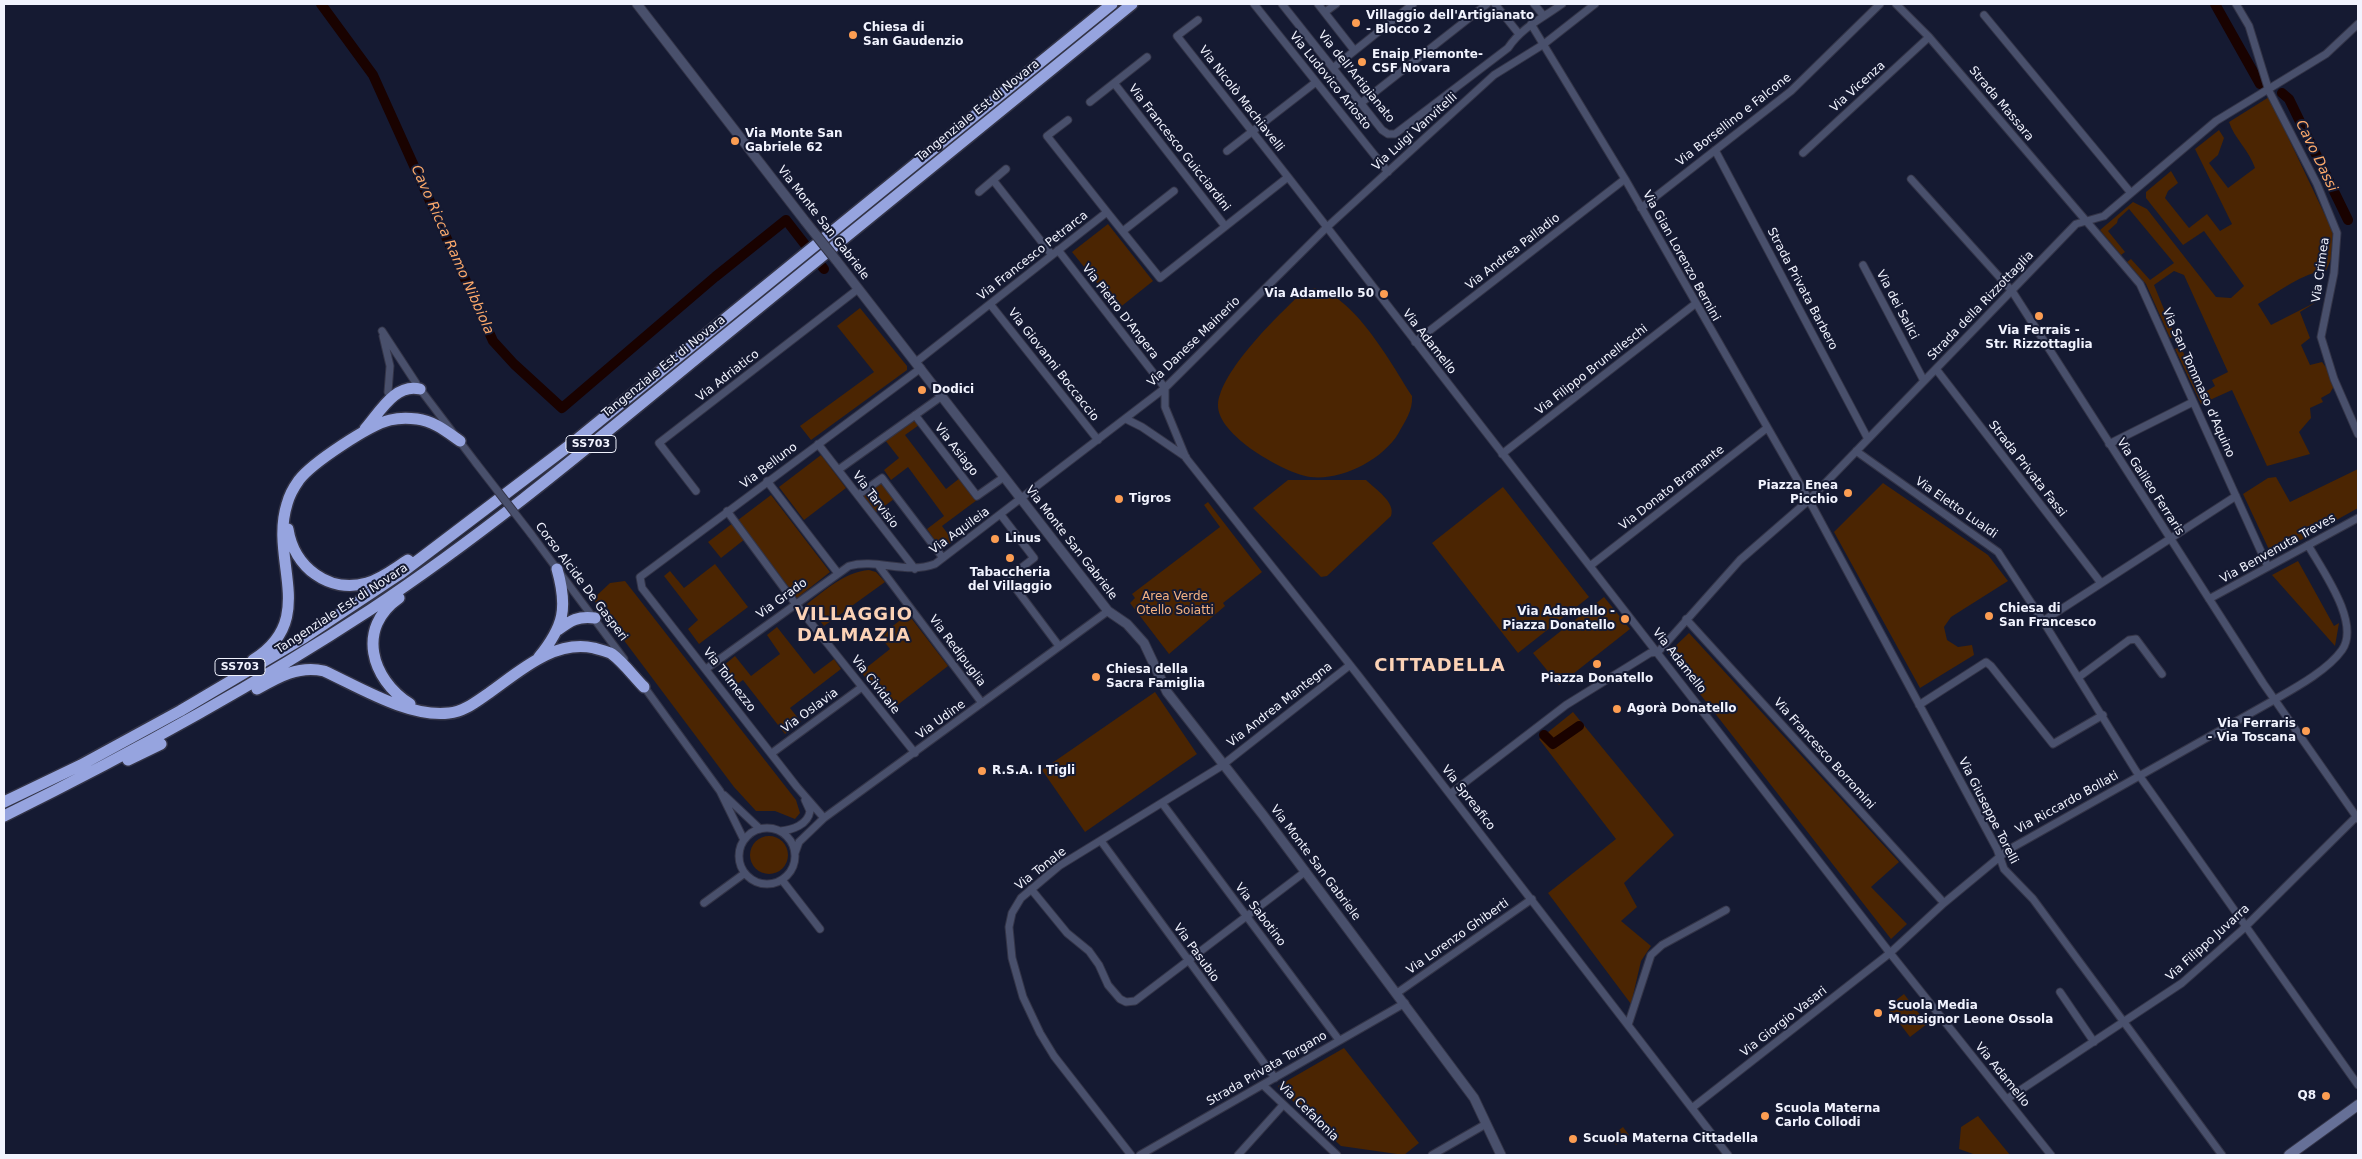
<!DOCTYPE html>
<html>
<head>
<meta charset="utf-8">
<style>
	body { margin:0 }
	#map { position:relative; width:2362px; height:1159px; overflow:hidden; background:#151a32; font-family:"DejaVu Sans",sans-serif }
	canvas { display:block }
	.frame { position:absolute; inset:0; border:5px solid #f1f3fe; pointer-events:none }
</style>
</head>
<body>
<div id="map">
<canvas width="2362" height="1159"></canvas>
<div class="frame"></div>
</div>
<script>
const g = document.querySelector('canvas').getContext('2d');
g.lineJoin = 'round';
function paint(path, color) { g.fillStyle = color; g.fill(path, 'evenodd'); }
function stroke(path, color, width, dash) { g.strokeStyle = color; g.lineWidth = width; g.lineCap = dash ? 'butt' : 'round'; g.setLineDash(dash || []); g.stroke(path); }
function write(font, color, halo, rows, align = 'center') {
  g.font = font + ' "DejaVu Sans",sans-serif'; g.lineWidth = 4; g.setLineDash([]); g.textBaseline = 'middle'; g.strokeStyle = halo; g.fillStyle = color; for (const [text, x, y, turn = 0] of rows) {
    g.save(); g.translate(x, y); g.rotate((+turn || 0) * Math.PI / 180); g.textAlign = isNaN(turn) ? turn : align; if (halo) g.strokeText(text, 0, 0); g.fillText(text, 0, 0); g.restore();
  }
}
paint(new Path2D(`
	M2269,97L2333,232L2331,259L2326,271C2307,270 2275,294 2258,304L2271,325L2318,301L2300,312L2310,338L2301,345L2310,365L2322,362L2328,370L2334,386L2330,393L2321,398L2323,402L2310,408L2311,418L2299,432L2310,454L2267,466L2232,390L2201,404L2175,349L2178,348L2183,352L2193,374H2197L2205,392L2215,386L2212,380L2228,372L2184,275L2174,271L2154,285L2175,336L2170,338L2146,284L2127,262L2131,259L2150,280L2174,263L2129,209L2118,219L2117,223L2108,231L2125,252L2121,255L2100,230L2133,202L2147,209L2216,297L2231,298L2244,286L2204,231L2183,245L2146,198V192L2171,171L2178,183L2168,191L2165,198L2189,228L2207,214L2220,231L2232,224L2195,149L2219,130L2224,138L2218,155L2209,163L2228,188L2255,168C2249,150 2234,138 2229,122Z
	M1108,224L1153,281L1118,309L1072,252Z
	M1314,288C1354,295 1391,363 1412,396C1413,411 1405,421 1398,434C1382,460 1341,481 1310,477C1284,473 1217,435 1218,405C1220,371 1279,314 1304,291Z
	M860,308L907,366V370L811,440L800,426L874,372L837,326Z
	M914,418L919,425L905,435L946,489L960,478L977,500L942,526L953,541L942,550L927,529L944,516L908,467L891,480L884,470L899,458L885,440Z
	M821,455L846,488L804,520L779,487Z
	M2358,469V508L2272,556L2243,494L2268,478L2276,477L2290,502Z
	M1288,480H1366C1375,489 1396,502 1391,516L1327,576L1321,577L1253,508Z
	M881,482L894,499L875,513L863,496Z
	M1883,483L1988,555L2008,581L1951,617L1944,627L1947,640L1958,647L1972,645L1974,655L1920,688L1834,532Z
	M1503,487L1589,597L1518,653L1432,543Z
	M771,495L830,572L797,598L738,520Z
	M1208,502L1262,572L1223,603L1225,606L1169,654L1130,603L1135,598L1132,594L1220,527L1204,505Z
	M733,523L745,539L721,558L708,542Z
	M2298,561L2334,626L2339,623L2335,646L2272,575Z
	M715,564L748,607L699,644L688,629L698,620L664,576L670,571L684,588Z
	M869,570L876,572L885,582L824,626L807,604C826,590 844,572 869,570Z
	M625,581L796,800L800,813L795,819L775,811H756L734,787L593,599L610,583Z
	M1604,597L1630,629L1559,685L1533,653Z
	M908,614L948,666L891,710L861,672L890,649L880,636Z
	M777,627L814,674L834,659L841,669L790,708L801,722L785,734L743,680L730,689L717,671L735,656L751,676L780,654L767,635Z
	M1689,633L1899,862L1871,887L1907,924L1891,939L1668,653Z
	M1155,692L1197,754L1085,832L1042,770Z
	M1573,712L1674,835L1624,883L1637,907L1621,921L1651,946L1641,961L1631,1004L1548,893L1616,839L1539,739L1542,737L1549,746L1553,748L1574,734L1569,729L1555,741L1547,733Z
	M750 855a19 19 0 1 1 38 0a19 19 0 1 1-38 0Z
	M1904,994L1927,1024L1910,1037L1887,1007Z
	M1344,1048L1419,1143L1404,1155L1341,1146L1279,1088L1278,1086Z
	M1978,1116L2010,1155H1976L1959,1149L1961,1127Z
	M1623,1127L1629,1135L1616,1145L1610,1137Z`), '#4b2502');
stroke(new Path2D(`
	M321,4L373,75L493,341L514,364L562,408L715,277L786,220L824,269
	M2215,4L2260,84
	M2282,93L2289,99L2348,220
	M1544,735L1553,744L1579,726`), '#190200', 10);
const minor = new Path2D(`
	M1254,4L1388,172
	M1282,4L1382,130L1388,134H1395L1508,48C1522,27 1543,18 1562,4
	M1318,4L1354,50
	M1495,4L1519,34
	M1534,4L1543,15
	M1896,4L1929,37L2140,284L2268,567
	M2236,4L2249,26L2269,91L2317,184L2337,233L2334,273L2321,337L2334,379L2358,434
	M1325,12L1336,4
	M1984,15L2131,193
	M1198,20L1177,36L1288,177
	M1531,24L1625,179L1809,500L1997,849L2004,869L2033,899L2222,1155
	M1333,68L1413,4
	M1114,83L1225,226
	M1090,102L1147,57
	M1361,103L1487,4
	M1068,120L1047,136L1107,212
	M1715,150L1868,439
	M1227,151L1316,82
	M1803,153L1929,37
	M1911,179L2012,291L2263,683L2358,819
	M993,180L1052,255
	M979,192L1006,169
	M1641,208L1791,91L1880,4
	M1123,231L1174,191
	M1058,250L1165,388
	M1863,265L1924,381
	M990,304L1098,440
	M382,331L416,383
	M383,336L390,366L388,392
	M1415,342L1625,179
	M916,362L1107,212L1160,278L1288,177L1890,953L2051,1155
	M1936,369L2101,583
	M1165,388V407L1186,458L1358,675L1728,1155
	M420,389L476,463
	M915,415L977,496L1004,477
	M1126,419L1142,427L1186,457
	M818,444L915,569
	M2109,444L2193,402
	M1856,451L1998,552L2043,621L2136,771L2358,1085
	M1502,454L1695,304
	M838,470L942,396
	M767,481L837,572
	M696,491L659,443L858,289
	M858,495L882,478L943,558
	M727,511L795,603L915,753
	M1001,515L1034,558L1008,578L1059,646
	M531,534L624,659
	M878,565L982,703
	M1590,566L1767,428
	M2209,599L2358,518
	M1686,619L1944,903
	M2043,621L2236,496
	M1658,652L1740,560L1809,500L2076,224L2104,216L2216,121L2326,54L2358,24
	M706,669L849,566C877,558 906,575 935,564L1165,388L1326,228L1494,75L1544,44L1595,4
	M2079,677L2129,640L2136,639L2162,674
	M642,684L720,791L744,840
	M1919,705L1986,662L1991,666L2053,744L2103,715
	M772,753L862,687
	M1450,794L1566,705L1650,653L1658,652
	M724,795L760,829
	M1162,803L1339,1040
	M824,818L797,787L642,588L640,577L921,368
	M739 856a28 28 0 1 1 56 0a28 28 0 1 1-56 0Z
	M780,831C792,830 808,825 810,811L805,800
	M1101,841L1275,1078
	M795,853L799,842L824,818L1108,611
	M782,880L820,929
	M1031,889L1067,933L1089,951L1099,965L1108,985L1120,999L1126,1002L1135,1001L1306,871
	M704,903L745,873
	M2060,992L2094,1042
	M1397,993L1532,899
	M1628,1025L1651,955L1662,945L1726,910
	M1264,1086L1337,1155
	M2007,1099L2182,983L2242,930L2358,815
	M1692,1108L1890,953L1944,903L2008,850L2274,700C2295,688 2328,670 2342,650C2361,623 2322,570 2308,545
	M1131,1155L1054,1056L1040,1033L1023,997L1012,958L1009,927L1012,913L1021,898L1059,866L1220,767L1350,665
	M1140,1155L1405,1003
	M1238,1155L1283,1105
	M1432,1155L1486,1124`);
const tertiary = new Path2D(`
	M637,4L805,221
	M836,260L1108,611L1127,624L1144,643L1167,692L1263,815L1474,1098L1501,1155`);
const secondary = new Path2D(`
	M2289,1155L2358,1105`);
const trunk = new Path2D(`
	M365,429C380,412 395,383 420,389
	M288,529C294,567 329,594 367,583C382,579 395,568 408,560
	M399,598C356,628 371,679 410,704
	M558,630C571,620 578,616 595,618
	M539,657C564,626 568,608 557,569
	M253,660C319,619 269,561 287,504C289,496 294,487 299,480C312,463 369,425 390,420C398,418 409,418 417,419C434,421 447,432 460,441
	M257,689C278,677 299,665 324,671C359,687 409,718 449,713C464,712 477,701 489,693C519,672 554,639 594,648C600,650 607,651 612,654C624,663 634,677 644,687
	M128,760L161,744
	M4,802L81,765L180,711L305,637L400,574L570,445L1112,4
	M4,816C130,754 252,687 370,610C485,534 591,445 697,358C842,240 987,122 1132,4`);
stroke(minor, '#333447', 9);
stroke(tertiary, '#333447', 11);
stroke(secondary, '#333447', 12);
stroke(trunk, '#333447', 14);
stroke(minor, '#49506c', 7);
stroke(tertiary, '#49506c', 9);
stroke(secondary, '#667097', 10);
stroke(trunk, '#96a4df', 11);
const minorBridge = new Path2D(`
	M476,463L531,534`);
const tertiaryBridge = new Path2D(`
	M805,221L836,260`);
stroke(minorBridge, '#333447', 9, []);
stroke(tertiaryBridge, '#333447', 11, []);
stroke(minorBridge, '#49506c', 7);
stroke(tertiaryBridge, '#49506c', 9);
for (const [x, y, r, color] of [
	[1356,23,5,"#fc9d52"],
	[853,35,5,"#fc9d52"],
	[1362,62,5,"#fc9d52"],
	[735,141,5,"#fc9d52"],
	[1384,294,5,"#fc9d52"],
	[2039,316,5,"#fc9d52"],
	[922,390,5,"#fc9d52"],
	[1848,493,5,"#fc9d52"],
	[1119,499,5,"#fc9d52"],
	[995,539,5,"#fc9d52"],
	[1010,558,5,"#fc9d52"],
	[1989,616,5,"#fc9d52"],
	[1625,619,5,"#fc9d52"],
	[1597,664,5,"#fc9d52"],
	[1096,677,5,"#fc9d52"],
	[1617,709,5,"#fc9d52"],
	[2306,731,5,"#fc9d52"],
	[982,771,5,"#fc9d52"],
	[1878,1013,5,"#fc9d52"],
	[2326,1096,5,"#fc9d52"],
	[1765,1116,5,"#fc9d52"],
	[1573,1139,5,"#fc9d52"]
]) { const dot = new Path2D(); dot.arc(x, y, r, 0, 2 * Math.PI); g.fillStyle = color; g.fill(dot); stroke(dot, '#151a32', 2); }
for (const [x, y, w] of [
	[591,444,50],
	[240,667,50]
]) { const box = new Path2D(); box.roundRect(x - w / 2, y - 8.5, w, 17, 4); g.fillStyle = '#151a32'; g.fill(box); stroke(box, '#f1f3fe', 1); }
write('bold 11px', '#f1f3fe', null, [
	["SS703",591,444],
	["SS703",240,667]
]);
write('bold 12px', '#f1f3fe', '#151a32', [
	["Villaggio dell'Artigianato",1366,16],
	["- Blocco 2",1366,30],
	["Chiesa di",863,28],
	["San Gaudenzio",863,42],
	["Enaip Piemonte-",1372,55],
	["CSF Novara",1372,69],
	["Via Monte San",745,134],
	["Gabriele 62",745,148],
	["Via Adamello 50",1374,294,"right"],
	["Via Ferrais -",2039,331,"center"],
	["Str. Rizzottaglia",2039,345,"center"],
	["Dodici",932,390],
	["Piazza Enea",1838,486,"right"],
	["Picchio",1838,500,"right"],
	["Tigros",1129,499],
	["Linus",1005,539],
	["Tabaccheria",1010,573,"center"],
	["del Villaggio",1010,587,"center"],
	["Chiesa di",1999,609],
	["San Francesco",1999,623],
	["Via Adamello -",1615,612,"right"],
	["Piazza Donatello",1615,626,"right"],
	["Chiesa della",1106,670],
	["Sacra Famiglia",1106,684],
	["Piazza Donatello",1597,679,"center"],
	["Agorà Donatello",1627,709],
	["Via Ferraris",2296,724,"right"],
	["- Via Toscana",2296,738,"right"],
	["R.S.A. I Tigli",992,771],
	["Scuola Media",1888,1006],
	["Monsignor Leone Ossola",1888,1020],
	["Q8",2316,1096,"right"],
	["Scuola Materna",1775,1109],
	["Carlo Collodi",1775,1123],
	["Scuola Materna Cittadella",1583,1139]
], 'left');
write('12px', '#f1f3fe', '#151a32', [
	["Via dell'Artigianato",1356,77,51],
	["Via Ludovico Ariosto",1330,81,51],
	["Via Vicenza",1858,87,-42],
	["Via Nicolò Machiavelli",1241,99,52],
	["Strada Massara",2001,104,50],
	["Tangenziale Est di Novara",978,111,-39],
	["Via Borsellino e Falcone",1734,120,-38],
	["Via Luigi Vanvitelli",1415,132,-42],
	["Via Francesco Guicciardini",1179,148,52],
	["Via Monte San Gabriele",823,223,52],
	["Via Andrea Palladio",1513,252,-38],
	["Via Francesco Petrarca",1033,256,-38],
	["Via Gian Lorenzo Bernini",1681,256,61],
	["Via Crimea",2321,270,-82],
	["Strada Privata Barbero",1802,289,62],
	["Via dei Salici",1897,305,62],
	["Strada della Rizzottaglia",1981,306,-46],
	["Via Pietro D'Angera",1120,312,52],
	["Via Danese Mainerio",1194,342,-44],
	["Via Adamello",1429,342,52],
	["Via Giovanni Boccaccio",1053,365,52],
	["Tangenziale Est di Novara",664,367,-39],
	["Via Filippo Brunelleschi",1592,370,-38],
	["Via Adriatico",728,376,-38],
	["Via San Tommaso d'Aquino",2198,383,66],
	["Via Asiago",956,450,52],
	["Via Belluno",769,466,-37],
	["Strada Privata Fassi",2027,469,52],
	["Via Galileo Ferraris",2150,487,57],
	["Via Donato Bramante",1672,488,-38],
	["Via Tarvisio",875,500,53],
	["Via Eletto Lualdi",1956,508,35],
	["Via Aquileia",960,531,-36],
	["Via Monte San Gabriele",1071,543,52],
	["Via Benvenuta Treves",2278,549,-29],
	["Corso Alcide De Gasperi",581,582,53],
	["Via Grado",782,599,-36],
	["Tangenziale Est di Novara",342,609,-33],
	["Via Redipuglia",957,651,53],
	["Via Adamello",1679,661,52],
	["Via Tolmezzo",729,680,52],
	["Via Cividale",875,685,52],
	["Via Andrea Mantegna",1280,705,-38],
	["Via Oslavia",810,711,-36],
	["Via Udine",941,720,-36],
	["Via Francesco Borromini",1824,754,48],
	["Via Spreafico",1468,798,52],
	["Via Riccardo Bollati",2067,803,-29],
	["Via Giuseppe Torelli",1988,811,63],
	["Via Monte San Gabriele",1315,863,53],
	["Via Tonale",1041,869,-38],
	["Via Sabotino",1260,915,53],
	["Via Lorenzo Ghiberti",1458,937,-35],
	["Via Filippo Juvarra",2208,943,-42],
	["Via Pasubio",1196,953,54],
	["Via Giorgio Vasari",1784,1022,-38],
	["Strada Privata Torgano",1267,1069,-30],
	["Via Adamello",2002,1075,51],
	["Via Cefalonia",1308,1112,44]
]);
write('12px', '#f6b382', '#151a32', [
	["Area Verde",1175,597],
	["Otello Soiatti",1175,611]
]);
write('italic 14px', '#feaa6b', '#151a32', [
	["Cavo Dassi",2316,156,64],
	["Cavo Ricca Ramo Nibbiola",452,250,66]
]);
g.letterSpacing = '1px';
write('bold 18px', '#fbd2b6', '#151a32', [
	["VILLAGGIO",854,615],
	["DALMAZIA",854,636],
	["CITTADELLA",1440,666]
]);
g.letterSpacing = '0px';
</script>
</body>
</html>
